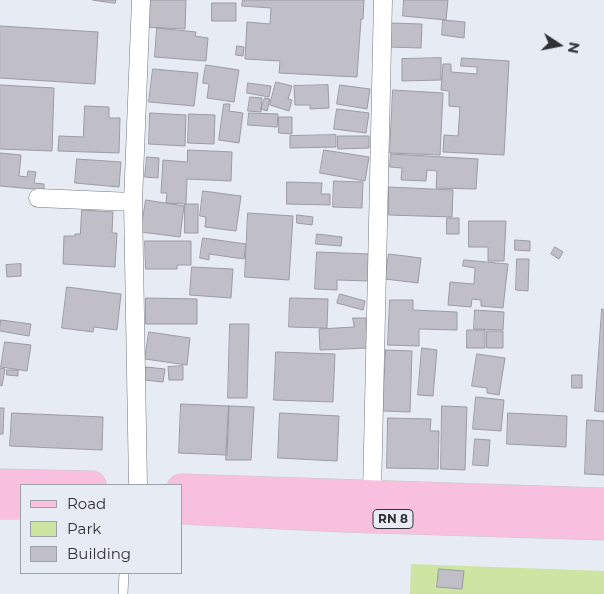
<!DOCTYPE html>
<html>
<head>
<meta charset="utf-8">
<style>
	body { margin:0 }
	#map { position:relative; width:604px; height:594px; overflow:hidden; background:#e7ebf4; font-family:Montserrat,sans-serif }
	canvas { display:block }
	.legend { position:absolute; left:20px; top:484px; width:162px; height:90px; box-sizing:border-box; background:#e7ebf4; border:1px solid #9ea1a8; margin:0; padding:6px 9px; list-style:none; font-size:15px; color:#303135 }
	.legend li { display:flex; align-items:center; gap:10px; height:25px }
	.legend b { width:25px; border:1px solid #9ea1a8 }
	.north { position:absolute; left:534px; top:20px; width:50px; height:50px; -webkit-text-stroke:4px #e7ebf4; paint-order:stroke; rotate:101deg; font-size:14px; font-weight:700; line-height:20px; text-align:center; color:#303135 }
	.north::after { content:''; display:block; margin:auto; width:18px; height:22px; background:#303135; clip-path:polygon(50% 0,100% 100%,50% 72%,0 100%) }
</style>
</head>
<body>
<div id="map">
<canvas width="604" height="594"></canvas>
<ul class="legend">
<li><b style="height:6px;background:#f8c0de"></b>Road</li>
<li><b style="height:14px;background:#cee4a2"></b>Park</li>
<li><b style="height:14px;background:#c0bec7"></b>Building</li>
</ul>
<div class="north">N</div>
</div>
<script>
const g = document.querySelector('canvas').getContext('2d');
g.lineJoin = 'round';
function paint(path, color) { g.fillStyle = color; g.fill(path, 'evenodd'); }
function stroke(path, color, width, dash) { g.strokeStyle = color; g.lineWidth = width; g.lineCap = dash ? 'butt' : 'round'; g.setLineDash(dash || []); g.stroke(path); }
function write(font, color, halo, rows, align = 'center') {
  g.font = font + ' Montserrat,sans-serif'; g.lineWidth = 5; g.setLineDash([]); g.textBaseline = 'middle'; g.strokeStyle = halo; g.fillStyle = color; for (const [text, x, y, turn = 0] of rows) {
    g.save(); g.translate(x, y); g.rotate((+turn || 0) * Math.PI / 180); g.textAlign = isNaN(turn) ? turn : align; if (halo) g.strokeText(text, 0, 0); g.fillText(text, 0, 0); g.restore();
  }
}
paint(new Path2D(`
	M411,564L604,571V594H410Z`), '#cee4a2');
const building = new Path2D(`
	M93,0H116L115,3Z
	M148,0H186L185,29L144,27Z
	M243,0H364L363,19H361L357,77L279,73L280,61L245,59L247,22L270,24L271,8L242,6Z
	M404,0H448L446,20L403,16Z
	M212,3H236V21H212Z
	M443,20L465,22L464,38L442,35Z
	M390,23L422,24L421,48L389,47Z
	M0,26L98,32L95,84L0,78Z
	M157,28L196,32L195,36L208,38L206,61L155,57Z
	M237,46L244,47L243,56L236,55Z
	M441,58V80L402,81V59Z
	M462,58L509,61L504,155L443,152L444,135L458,136L460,107L449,106V91L441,90L443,64H451V72L477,74V67L461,66Z
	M206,65L239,70L234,102L207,98L209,84L203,83Z
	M153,69L198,73L194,106L149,102Z
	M276,82L292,86L288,99L292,100L289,111L270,105Z
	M248,83L271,86L269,97L247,93Z
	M0,85L54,88L52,151L0,149Z
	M328,85L329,108L310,109V105H295L294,86Z
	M340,85L370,89L367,109L337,104Z
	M393,90L443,93L440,155L390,153Z
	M250,97L262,98L261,112L248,111Z
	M265,98L270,99L267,111L261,109Z
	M224,104H230L229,111L243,113L239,143L219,140Z
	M85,106L109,107V118H120L119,153L58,151L59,136L83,137Z
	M337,109L369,113L366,133L334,129Z
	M150,113L186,115L185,146L149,144Z
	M249,113L278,114L277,127L248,125Z
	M189,114L215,115L214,144L188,143Z
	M279,117H292V134L279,133Z
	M336,135V147L290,148V136Z
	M338,136H369V148L338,149Z
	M188,150L232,152L231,181L187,179L186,204L166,203L167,193H161L163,160L187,162Z
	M324,150L369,157L365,181L320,173Z
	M0,153L21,155L19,176L27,177L28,171L36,172L34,183L44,184V190L0,186Z
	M391,154L478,159L476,189L436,188L437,171L427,170L426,181L401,180L402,168L390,167Z
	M147,157L159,158L158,178L145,177Z
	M77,159L121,162L119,187L75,183Z
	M334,181L363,182L362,208L333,207Z
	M287,182L322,183L321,194H330V205L287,204Z
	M389,187L453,190L452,217L389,215Z
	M203,191L241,196L236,231L205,227L206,217L200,216Z
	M146,200L184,206L180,237L141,232Z
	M185,204H198V233H185Z
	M82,210L113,212L112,233H117L115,267L63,264L64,236H75V234H80Z
	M248,213L293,216L289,280L245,277Z
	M297,215L313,217L312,225L297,223Z
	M447,218H459V234H447Z
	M469,221H506L504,261H488V247H469Z
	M317,234L342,237L341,246L316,244Z
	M203,238L246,244L244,259L209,254V260L200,258Z
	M515,240L530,241V251L515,250Z
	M145,241H191V265H177V269H146Z
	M555,247L563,252L559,259L551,254Z
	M317,252L369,254L368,281L337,280V290L315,289Z
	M389,254L421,258L418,283L385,279Z
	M517,259H529L528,291L516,290Z
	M464,260L508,264L503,308L481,306V300L472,299L471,307L448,305L450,282L474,284L475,268L463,266Z
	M21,264V276L7,277L6,265Z
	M192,267L233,269L231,298L190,295Z
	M67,287L121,294L117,330L94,327L93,332L62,328Z
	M340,294L365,301L363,310L337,303Z
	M146,298L197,299V324H146Z
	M290,298L328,299L327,328L289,327Z
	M390,300H413V310L457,312V330L419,329V346L388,345Z
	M602,309L604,310V412L595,411Z
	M475,310L504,312L503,330L474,329Z
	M353,318H366L367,348L320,350L319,329L354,327Z
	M1,320L31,324L29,336L0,331Z
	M230,324H249L247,398H228Z
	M467,330H485V348H467Z
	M487,331H503V348H487Z
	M149,332L190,338L187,365L145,359Z
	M5,342L31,345L27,371L1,367Z
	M422,348L437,350L433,396L418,395Z
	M386,350L412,351L410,412L383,411Z
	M276,352L335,354L333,402L274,400Z
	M477,354L505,358L499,395L487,393V388L472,386Z
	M183,366V380H169L168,367Z
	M146,367L165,369L163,382L144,380Z
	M0,368L5,369L2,386L0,385Z
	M7,370H18V376L7,375Z
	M572,375H582V388H572Z
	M476,397L504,400L501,431L473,429Z
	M181,404L229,406L227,455L179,453Z
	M229,406L254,407L251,460H226Z
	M442,406L467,407L465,470L441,469Z
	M0,408H4L3,434H0Z
	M12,413L103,417L102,450L10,446Z
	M280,413L339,416L337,461L278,458Z
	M508,413L567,416L566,447L507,444Z
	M388,418L431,419L430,431H439L438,469L387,468Z
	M587,420L604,421V475L585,474Z
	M475,439L490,440L488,466L473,465Z
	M439,569L464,571L462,589L437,587Z`);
paint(building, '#c0bec7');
stroke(building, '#9c9aa3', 1);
const lane = new Path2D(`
	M123,594L124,573`);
const street = new Path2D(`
	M38,198L133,202
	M138,485L133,202L141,0
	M372,494L383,0`);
const primary = new Path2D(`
	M0,483L92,485
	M181,488L604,502
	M0,505H21
	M181,510L343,518L604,526`);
stroke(lane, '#757881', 10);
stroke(street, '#757881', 19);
stroke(primary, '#c9c9ca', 29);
stroke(lane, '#fff', 9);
stroke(street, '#fff', 18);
stroke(primary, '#f8c0de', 28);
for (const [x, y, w] of [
	[393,519,40]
]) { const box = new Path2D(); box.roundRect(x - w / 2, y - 9.5, w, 19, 4); g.fillStyle = '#e7ebf4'; g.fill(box); stroke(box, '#303135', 1); }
write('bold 12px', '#303135', null, [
	["RN 8",393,519]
]);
</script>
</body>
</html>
